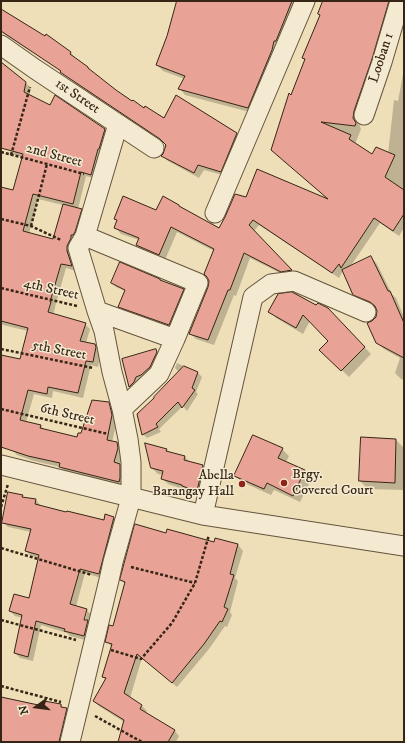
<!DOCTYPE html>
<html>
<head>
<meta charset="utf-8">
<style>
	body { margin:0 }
	#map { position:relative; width:405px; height:743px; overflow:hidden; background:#eedfb8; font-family:"IM FELL DW Pica",serif }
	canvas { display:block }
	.frame { position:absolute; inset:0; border:2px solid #362514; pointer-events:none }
	.north { position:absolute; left:16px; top:687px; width:40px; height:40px; -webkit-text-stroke:3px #f4ead1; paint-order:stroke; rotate:256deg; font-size:11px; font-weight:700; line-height:16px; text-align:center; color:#362514 }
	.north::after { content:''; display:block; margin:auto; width:14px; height:18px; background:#362514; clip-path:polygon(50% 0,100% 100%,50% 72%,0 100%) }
</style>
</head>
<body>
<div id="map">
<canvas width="405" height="743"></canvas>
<div class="frame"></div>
<div class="north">N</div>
</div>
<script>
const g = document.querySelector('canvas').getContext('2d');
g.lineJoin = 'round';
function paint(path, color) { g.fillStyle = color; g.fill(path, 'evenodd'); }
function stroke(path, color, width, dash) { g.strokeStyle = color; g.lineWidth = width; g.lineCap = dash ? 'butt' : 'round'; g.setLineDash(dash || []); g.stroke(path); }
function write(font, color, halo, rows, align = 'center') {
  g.font = font + ' "IM FELL DW Pica",serif'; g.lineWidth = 3; g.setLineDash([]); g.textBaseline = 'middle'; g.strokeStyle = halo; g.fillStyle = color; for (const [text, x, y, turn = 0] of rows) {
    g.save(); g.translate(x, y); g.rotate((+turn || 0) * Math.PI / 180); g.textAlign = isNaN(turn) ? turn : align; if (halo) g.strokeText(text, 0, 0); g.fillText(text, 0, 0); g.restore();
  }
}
paint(new Path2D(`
	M178,1H299L253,113L185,95L180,89L185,79L163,71L157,65L168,36Z
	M324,1H397L359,118V124L361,129L355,144L373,156L388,154L394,100L398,101L404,69V228L399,236L380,223L350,267L371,257L377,264L392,294L396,298L404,317V380L401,379L395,373L400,358L384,349L377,343L373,322L377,317L378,311L377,307L361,301L354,294L343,271L339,278L259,225L254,231L297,276L288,277L250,258L236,296L234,295L214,345L196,339L190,333L209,287L214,251L177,232L165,260L143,251L137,245L139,240L121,234L116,228L118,221L116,219L156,211L182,209L220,229L246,198L330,201L292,96L306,61L303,58L321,15Z
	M1,18L45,37L46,36L71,53L76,59L116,91L145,109L165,120L236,134L242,139L226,176L204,170L199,178L168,161L163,156L167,144L165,143L78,85L74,82L78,83L79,79L30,51L1,32Z
	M1,64L26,83L31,88L29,96L104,130L110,135L96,179L86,176L78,209L81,210L86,215L76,271L66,268L55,307V308L53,315L85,324L90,329L86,343L95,345L100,350L101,353L98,367L91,365L83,398L53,391L52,398L34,394L26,422L40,425L45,430L78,438L82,435L108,403L114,409L117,421L112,442L117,443L122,448L123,454L120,465L125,470L124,486L65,471L60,467L34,461L17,455L12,450L1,448V356L21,361L28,331L3,325L1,323V191L14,192L23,157L15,155L10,150L1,110ZM38,199L63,205L53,240L29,234Z
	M112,283L183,290L187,294L173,329L124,311L119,307L125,291L116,287Z
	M270,311L332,314L371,354L349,377L321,350L329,341L310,321L303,334L276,318Z
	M156,350L159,353L160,356L145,378L139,380L137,385L133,390L130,387L123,360Z
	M177,363L198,373L202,377L196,392L198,394L187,411L183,406L159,429L161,432L147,438L143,434L182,370L178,371L175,368Z
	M396,440L404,448V490L368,489L360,481Z
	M282,449L289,456L286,462L305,471L312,478L300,502L274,490L271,495L242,482L235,476Z
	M167,450L169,453L185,457L190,462L203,466L209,471L203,496L189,492L186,490L168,484L162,478L163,475L158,474L152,468Z
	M22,496L25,498L36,500L41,506L104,521L114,518L119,523L104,579L85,573L76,607L86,610L92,615L89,641L70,636L67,633L41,625L33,661L20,658L15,653L23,618L15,616L10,611L29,600L39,558L31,556L26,551L31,532L8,527L3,522ZM85,612H87L84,625L82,624Z
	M167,534L215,543L216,539L238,545L243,551L235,578L238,581L230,612L232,615L227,627L225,626L209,649L177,687L142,658L130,698L142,706L147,711L145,713L174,730L179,736L176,742H119L124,722L99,706L94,701L106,680L103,677L112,647L107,642L114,628L125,584L121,580Z
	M1,697L44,707L61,705L64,708L66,709L71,713L64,742H1Z`), '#0003');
const building = new Path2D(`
	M177,1H292L276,41H274L272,50L248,108L178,89L185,76L156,65L167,36Z
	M323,1H389L372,59L354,111L353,118L356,123L355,126L321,122L351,135L349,139L372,154L376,147L395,155L385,177L404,190V214L393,231L374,218L341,268L339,264L332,273L253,220L249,225L292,270L281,272L244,253L230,290H228L208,340L189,334L208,287L209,281L207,277L204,274L214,249L171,227L159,255L136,245L139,238L114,228L117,220L114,219L123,196L156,210L163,196L179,205V206L219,228L225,217L235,194L246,197L257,169L328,199L271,150L289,93L291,95L305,59L302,58L320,15L318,14Z
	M1,9L45,36L46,34L71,52L70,54L88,67V68L116,90L132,101L133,100L144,108L145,106L164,118L176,95L237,133L221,172L198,165L194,173L161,156L163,154L166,145L160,139L60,72L61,71L1,31Z
	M1,62L26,82L24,92L50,105L55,95L105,129L99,149H98L91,175L81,172L73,204L33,194L23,231L53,239L63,204L82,209L75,232L73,235H71V238L67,246V251L72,266L61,264L50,302H51L48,312L86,323L80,341L95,344L96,347L93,362L86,361L78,393L48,387L47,394L28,390L20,420L41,425L40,428L77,437L78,433H81L92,400L109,402L112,415L107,440L117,442L118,448L114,462L120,464V478L119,482L59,467L60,463L28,456L1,447V355L20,359L28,328L1,321V187L13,190L23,154L1,148Z
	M371,256L388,291H390L404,323V358L376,343L367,323L372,321L376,317L377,311L375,306L370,302L353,295L342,270Z
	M120,262L160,279V280L184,289L169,325L118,307L125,290L111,283Z
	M292,292L316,305L318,303L328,308L365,347L341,371L319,350L328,341L303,315L296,328L268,312L278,294Z
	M156,349L157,352L150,367L141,375L136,377L134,382L129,387L122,359Z
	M184,366L198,372L192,388L195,390L182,408L178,402L156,424L158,427L142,435L137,414L154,398V397Z
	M253,435L283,448L278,458L305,470L293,496L267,483L264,489L234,476Z
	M361,437L396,439L395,483L359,481Z
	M145,443L167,449L166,451L185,456L184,460L203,465L197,491L182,486V485L161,479L163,471L151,468Z
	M8,492L23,495L22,497L36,499L35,504L66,512L67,511L104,520L105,514L114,517L99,574L80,569L70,604L87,609L84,620H88L84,636L64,631L65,629L36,621L28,657L14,653L22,615L9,611L14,594L29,598L39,555L25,551L31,529L2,523Z
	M135,524L166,533L167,529L214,542L215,538L238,544L230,574L234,575L224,607L228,609L222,622L220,621L204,644L172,683L137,654L124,693L142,705L140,709L175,730L168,742H118L124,720L93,701L106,678L102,677L112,644L105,642L109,625L113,626L125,582L120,580Z
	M1,697L43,706L44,701L61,704V707L67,708L59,742H1Z`);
paint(building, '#e8a396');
stroke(building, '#362514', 1);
const minor = new Path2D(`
	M1,45L35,69L154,148
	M364,115L382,62L400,1
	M215,213L305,1
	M85,236L198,283L175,339L159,374L122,409
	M97,311L175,339
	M1,465L203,515L404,546
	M203,515L253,297L271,284L294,281L366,312
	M70,742L109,580L113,562L131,498V462L128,439L122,409L112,372L104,331L97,311L78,248L85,236L118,124`);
stroke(minor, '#64543d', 21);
stroke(new Path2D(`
	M1,152L47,164L84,174
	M11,155L30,87
	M1,219L31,226L61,240
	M31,226L47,164
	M1,288L77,306
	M1,349L93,368
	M1,409L108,434
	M1,507L8,484
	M1,548L92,575
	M131,567L195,583
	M1,620L76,640
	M111,650L141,659L172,623L195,583L209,535
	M1,686L61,702
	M95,716L142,742`), '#362514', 2.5, [3, 2]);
stroke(minor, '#f4ead1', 19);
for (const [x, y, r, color] of [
	[284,483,4,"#8f2418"],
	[242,484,4,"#8f2418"]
]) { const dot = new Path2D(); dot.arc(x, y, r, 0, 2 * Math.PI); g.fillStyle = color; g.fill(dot); stroke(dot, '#f4ead1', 1.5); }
write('14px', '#362514', '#f4ead1', [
	["Looban 1",382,58,-72],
	["1st Street",77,97,34],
	["2nd Street",54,156,15],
	["4th Street",51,290,13],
	["5th Street",59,351,11],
	["6th Street",67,415,13]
]);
write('14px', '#362514', '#f4ead1', [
	["Brgy.",292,475],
	["Covered Court",292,491],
	["Abella",234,476,"right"],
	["Barangay Hall",234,492,"right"]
], 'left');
</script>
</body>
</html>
